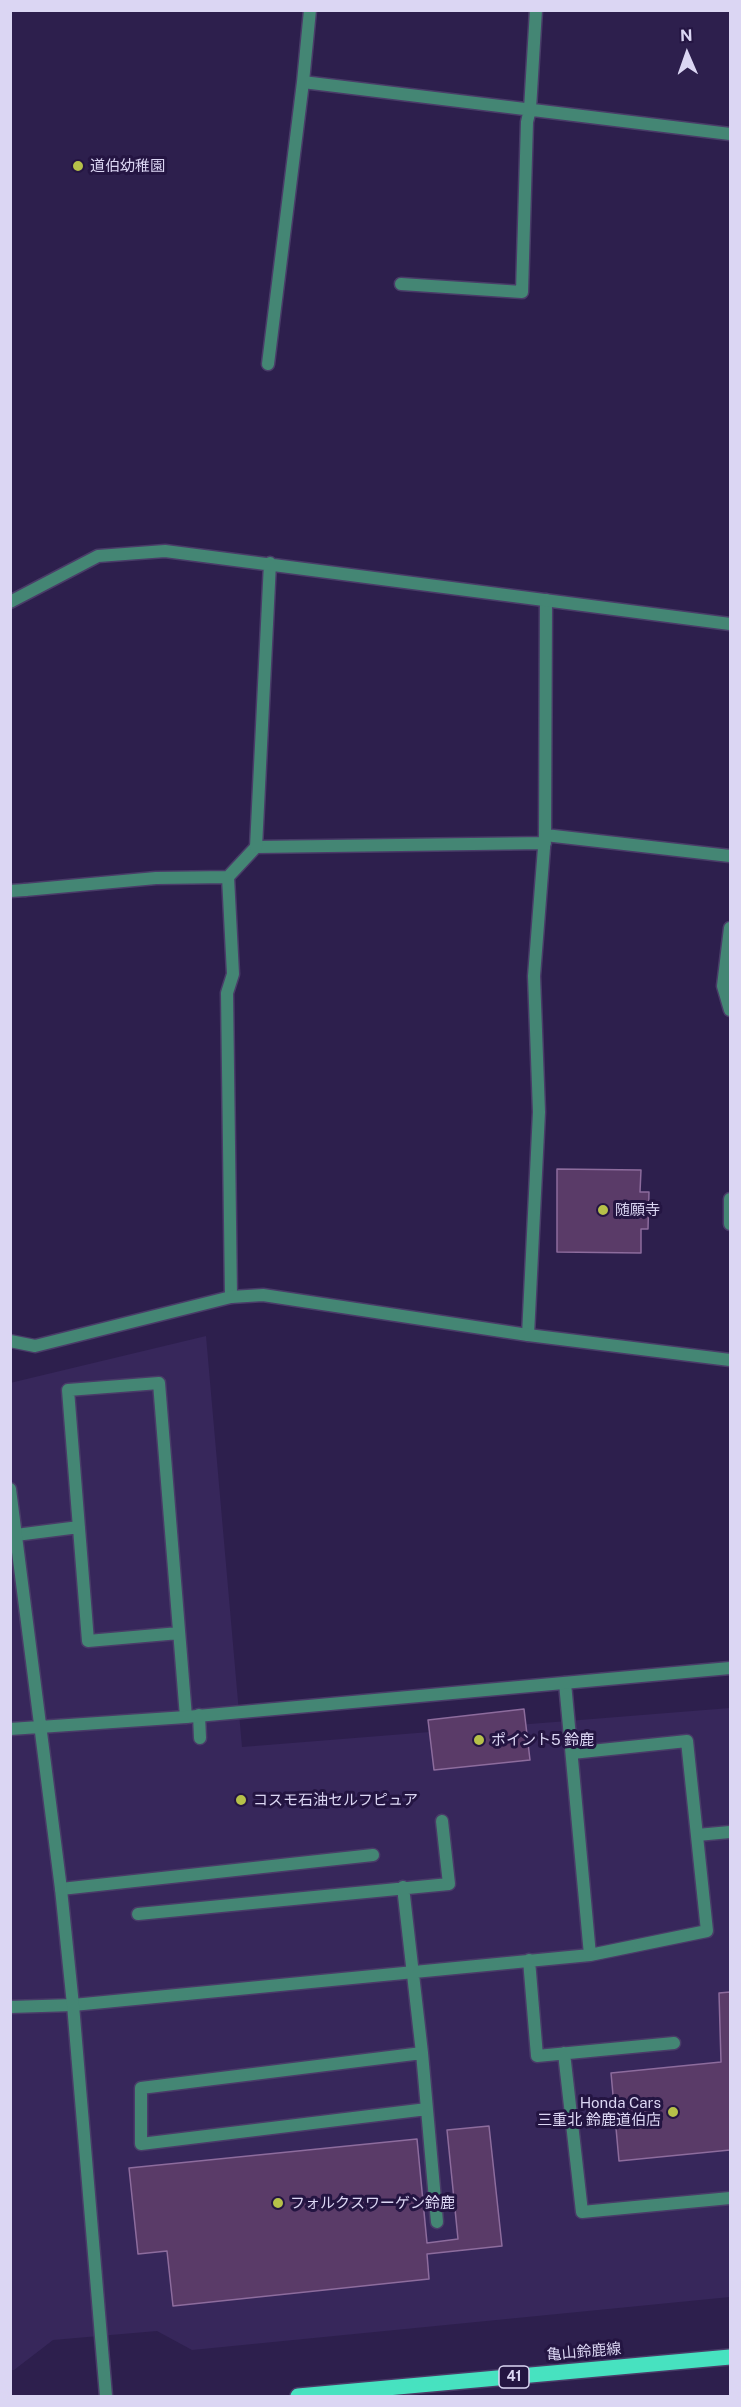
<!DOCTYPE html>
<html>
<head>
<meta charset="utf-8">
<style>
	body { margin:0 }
	#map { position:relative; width:741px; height:2407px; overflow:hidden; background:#2d1f4d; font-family:"Public Sans",sans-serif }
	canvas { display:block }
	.frame { position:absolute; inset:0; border:12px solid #dbd6f3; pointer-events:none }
	.north { position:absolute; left:657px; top:24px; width:60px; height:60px; -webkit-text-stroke:4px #241542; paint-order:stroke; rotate:358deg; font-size:16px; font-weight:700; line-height:24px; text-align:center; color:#dbd6f3 }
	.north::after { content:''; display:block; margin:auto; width:21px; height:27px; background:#dbd6f3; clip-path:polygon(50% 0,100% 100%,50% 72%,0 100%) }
</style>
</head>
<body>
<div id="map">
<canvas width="741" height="2407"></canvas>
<div class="frame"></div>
<div class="north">N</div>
</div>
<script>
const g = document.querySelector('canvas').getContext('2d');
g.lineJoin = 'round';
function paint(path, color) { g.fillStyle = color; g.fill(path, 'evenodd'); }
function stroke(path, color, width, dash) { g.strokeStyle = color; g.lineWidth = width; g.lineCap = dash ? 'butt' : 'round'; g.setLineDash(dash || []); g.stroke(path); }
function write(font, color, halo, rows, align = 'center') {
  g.font = font + ' "Public Sans","Noto Sans JP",sans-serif'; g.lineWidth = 6; g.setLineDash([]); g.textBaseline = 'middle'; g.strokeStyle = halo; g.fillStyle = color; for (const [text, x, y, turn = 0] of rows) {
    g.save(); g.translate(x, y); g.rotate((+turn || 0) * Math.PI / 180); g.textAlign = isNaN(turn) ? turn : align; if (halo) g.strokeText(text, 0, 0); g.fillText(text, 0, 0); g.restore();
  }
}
paint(new Path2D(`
	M206,1336L242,1747L730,1708V2297L192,2350L157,2331L53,2340L14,2370H11L10,1383Z`), '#37275b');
const building = new Path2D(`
	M557,1169L641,1170L640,1192H649L648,1229H641V1253L557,1252Z
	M524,1709L530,1760L434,1770L428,1720Z
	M730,1992V2150L619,2161L611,2073L721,2062L719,1993Z
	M489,2126L502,2246L427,2254L429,2279L173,2306L167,2251L138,2254L129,2168L417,2139L427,2243L458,2239L447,2130Z`);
paint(building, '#5a3b68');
stroke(building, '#8d6c9d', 1.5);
const service = new Path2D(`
	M545,835L730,856
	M228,877L233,974L227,993L231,1297
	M25,890L156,878L228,877L256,847L545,843
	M730,928L723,986L730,1010
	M730,1199V1224
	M528,1335L539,1112L534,976L545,835L546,600
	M16,1535L79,1527
	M179,1633L88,1641L68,1390L159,1383L186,1717
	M565,1683L590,1955
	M199,1715L200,1738
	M697,1835L730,1832
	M403,1887L422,2053L437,2222
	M61,1889L373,1855
	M138,1914L449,1884L442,1821
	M529,1960L537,2056L674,2043
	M10,2007L73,2005L590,1955L707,1931L687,1741L572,1753
	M422,2053L141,2088V2144L427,2109
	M564,2053L582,2212L730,2198`);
const minor = new Path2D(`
	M303,82L730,134
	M401,284L522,292L527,122L530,109L536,10
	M268,364L303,82L310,10
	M10,602L98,556L165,551L730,624
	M256,847L270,563
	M10,891L25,890
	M10,1341L35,1346L231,1297L263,1295L528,1335L730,1360`);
const tertiary = new Path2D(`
	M10,1489L61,1889L73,2005L106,2396
	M10,1729L186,1717L730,1668`);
const primary = new Path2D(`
	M298,2396L730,2357`);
stroke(service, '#493c68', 15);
stroke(minor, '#493c68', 15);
stroke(tertiary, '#493c68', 15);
stroke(primary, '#493c68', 18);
stroke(service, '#448674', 12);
stroke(minor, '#448674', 12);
stroke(tertiary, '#448674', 12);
stroke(primary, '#47e2c0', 15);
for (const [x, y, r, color] of [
	[78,166,6,"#b6c149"],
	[603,1210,6,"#b6c149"],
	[479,1740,6,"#b6c149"],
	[241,1800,6,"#b6c149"],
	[673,2112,6,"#b6c149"],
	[278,2203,6,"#b6c149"]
]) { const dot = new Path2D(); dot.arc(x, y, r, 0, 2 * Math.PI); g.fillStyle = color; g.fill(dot); stroke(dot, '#241542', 2); }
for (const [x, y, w] of [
	[514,2377,30]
]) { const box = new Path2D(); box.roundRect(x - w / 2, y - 11, w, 22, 4.5); g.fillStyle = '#241542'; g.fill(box); stroke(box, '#dbd6f3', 1.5); }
write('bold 14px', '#dbd6f3', null, [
	["41",514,2377]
]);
write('15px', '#dbd6f3', '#241542', [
	["道伯幼稚園",90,166],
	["随願寺",615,1210],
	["ポイント5 鈴鹿",491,1740],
	["コスモ石油セルフピュア",253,1800],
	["Honda Cars",661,2103,"right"],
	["三重北 鈴鹿道伯店",661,2120,"right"],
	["フォルクスワーゲン鈴鹿",290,2203]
], 'left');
write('15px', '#dbd6f3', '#241542', [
	["亀山鈴鹿線",584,2352,-5]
]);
</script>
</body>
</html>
